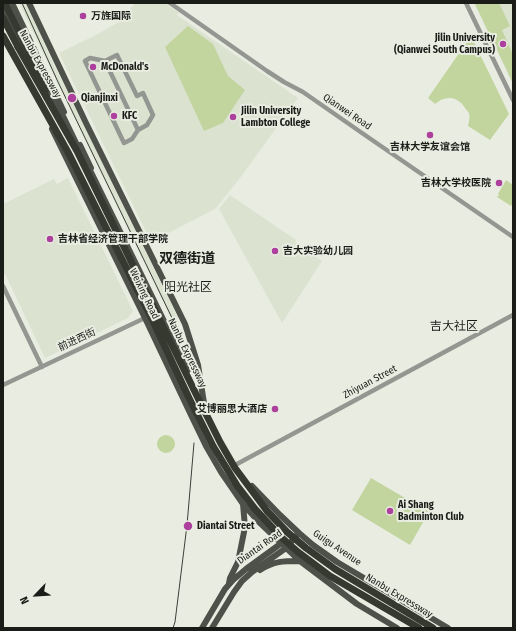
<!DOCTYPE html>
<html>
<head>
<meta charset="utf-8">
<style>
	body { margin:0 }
	#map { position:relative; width:516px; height:631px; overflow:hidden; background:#e9ede1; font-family:"Fira Sans Condensed",sans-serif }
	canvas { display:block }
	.frame { position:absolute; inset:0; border:4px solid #1a1c18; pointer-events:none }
	.north { position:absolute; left:16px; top:575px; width:40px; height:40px; -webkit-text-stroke:3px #e9ede1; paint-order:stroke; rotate:245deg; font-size:11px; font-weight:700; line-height:16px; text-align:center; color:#1a1c18 }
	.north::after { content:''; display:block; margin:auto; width:14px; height:18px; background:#1a1c18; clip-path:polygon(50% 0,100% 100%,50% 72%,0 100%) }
</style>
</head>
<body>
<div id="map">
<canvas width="516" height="631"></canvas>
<div class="frame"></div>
<div class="north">N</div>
</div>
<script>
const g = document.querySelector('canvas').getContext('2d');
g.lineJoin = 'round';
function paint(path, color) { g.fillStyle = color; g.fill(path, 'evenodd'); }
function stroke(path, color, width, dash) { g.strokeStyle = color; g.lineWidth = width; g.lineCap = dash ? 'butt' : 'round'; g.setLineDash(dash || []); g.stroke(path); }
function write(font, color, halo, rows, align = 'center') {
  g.font = font + ' "Fira Sans Condensed","Noto Sans SC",sans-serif'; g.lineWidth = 4; g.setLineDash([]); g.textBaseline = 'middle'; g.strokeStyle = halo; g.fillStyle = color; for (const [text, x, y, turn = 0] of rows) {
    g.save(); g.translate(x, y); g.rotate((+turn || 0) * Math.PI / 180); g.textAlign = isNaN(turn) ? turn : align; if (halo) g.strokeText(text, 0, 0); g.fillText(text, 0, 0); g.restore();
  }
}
paint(new Path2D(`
	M19,3H26L52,61L178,318L172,320Z
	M135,3H165L179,13L177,15L298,98L240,178L215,209L209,212L151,242L59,53L98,34L119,22Z
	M474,3H513V85Z
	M68,178L133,311L128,318L45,358L5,274L3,275V204L54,179L57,184Z
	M230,195L296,240L295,242L322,261L282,323L219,209Z`), '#dbe2d0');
paint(new Path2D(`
	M478,3H499L510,26L502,30L513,55V83L475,4Z
	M188,26L213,44L228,76L245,90L223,123L204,131L165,47Z
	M471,36L509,114L490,140L468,126C469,122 470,117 469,113C468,111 466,110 465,108C458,96 445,95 435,104L428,98Z
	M506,180L513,185V203L511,206L497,197L499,195L498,194Z
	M157 444a9 9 0 1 1 18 0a9 9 0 1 1-18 0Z
	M371,478L429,512L410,545L352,510Z`), '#c2d59e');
stroke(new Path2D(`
	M170,3L267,71L284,82L303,92L362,133L513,237
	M466,3L513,100
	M90,58L105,61L138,130L132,139L124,143L85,61Z
	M105,61L117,55L137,96L143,93L153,115L147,125L138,130
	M3,286L42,367
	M3,385L147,317
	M237,464L513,315`), '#949691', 4.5);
stroke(new Path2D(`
	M12,3L64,112
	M29,3L86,123L185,324L198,365L204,403
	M3,10L27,55
	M45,85L62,114L79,149
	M52,129L145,318L191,415L206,446L221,472L243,504L259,522L300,561L357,604L397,628
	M80,145L91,168
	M87,164L188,370
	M252,486L280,515L299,533L313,545L337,562L448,628
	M260,570C274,561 283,561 300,561
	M229,583L230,578L238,562L245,527L243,504
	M202,628L225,589L233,580L246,569L283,542
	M212,628L234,592L242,581L252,572L286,548L297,535`), '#4e5149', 6);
stroke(new Path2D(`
	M3,18L18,47`), '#363930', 7);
stroke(new Path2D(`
	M22,3L58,82L173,320
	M173,628L175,622L187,525L194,443`), '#3c3e39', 1);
stroke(new Path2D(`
	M5,3L47,89
	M3,36L69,154L151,317L189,398L213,446L238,487L255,509L281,537L298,552L330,576L419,628
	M18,47L77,151L196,394L220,442L235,468L267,511L287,532L306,548L335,569L433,628`), '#363930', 7);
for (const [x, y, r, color] of [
	[83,16,4,"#ad3f9d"],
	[503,44,4,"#ad3f9d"],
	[93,67,4,"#ad3f9d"],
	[72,98,5,"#ad3f9d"],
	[114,116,4,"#ad3f9d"],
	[233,117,4,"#ad3f9d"],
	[430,135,4,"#ad3f9d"],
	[499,183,4,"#ad3f9d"],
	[50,239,4,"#ad3f9d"],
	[275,251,4,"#ad3f9d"],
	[275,409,4,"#ad3f9d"],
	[390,511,4,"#ad3f9d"],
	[188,526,5,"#ad3f9d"]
]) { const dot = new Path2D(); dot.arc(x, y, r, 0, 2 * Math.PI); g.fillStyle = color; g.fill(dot); stroke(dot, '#e9ede1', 1.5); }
write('bold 10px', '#1a1c18', '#e9ede1', [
	["万旌国际",91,16],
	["Jilin University",495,38,"right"],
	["(Qianwei South Campus)",495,50,"right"],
	["McDonald's",101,67],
	["Qianjinxi",81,98],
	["Jilin University",241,111],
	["Lambton College",241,123],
	["KFC",122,116],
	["吉林大学友谊会馆",430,147,"center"],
	["吉林大学校医院",491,183,"right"],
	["吉林省经济管理干部学院",58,239],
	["吉大实验幼儿园",283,251],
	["艾博丽思大酒店",267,409,"right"],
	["Ai Shang",398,505],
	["Badminton Club",398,517],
	["Diantai Street",197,526]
], 'left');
write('10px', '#1a1c18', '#e9ede1', [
	["Nanbu Expressway",40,64,61],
	["Qianwei Road",347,112,34],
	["Weixing Road",144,294,64],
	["前进西街",77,340,-25],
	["Nanbu Expressway",187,353,64],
	["Zhiyuan Street",370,382,-28],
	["Diantai Road",260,547,-35],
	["Guigu Avenue",337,548,34],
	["Nanbu Expressway",399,596,31]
]);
write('12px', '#1a1c18', '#e9ede1', [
	["阳光社区",188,288],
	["吉大社区",454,327]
]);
write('bold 14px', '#1a1c18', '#e9ede1', [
	["双德街道",187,259]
]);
</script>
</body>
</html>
